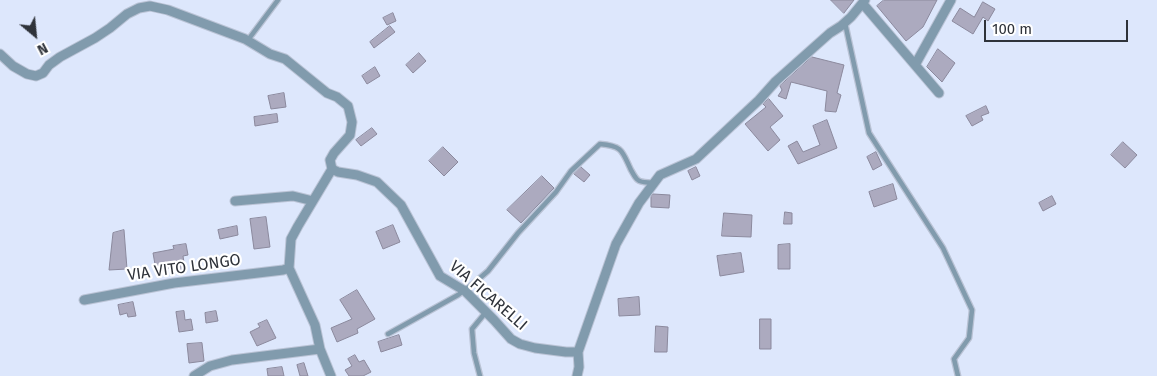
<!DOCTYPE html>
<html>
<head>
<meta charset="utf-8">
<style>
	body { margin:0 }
	#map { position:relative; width:1157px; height:376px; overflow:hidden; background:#dde7fc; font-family:"Fira Sans",sans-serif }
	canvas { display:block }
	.north { position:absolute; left:10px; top:10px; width:50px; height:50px; -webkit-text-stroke:4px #fff; paint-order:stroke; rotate:152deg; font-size:14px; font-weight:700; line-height:20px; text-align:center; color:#2f333a }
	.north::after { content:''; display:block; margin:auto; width:18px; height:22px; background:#2f333a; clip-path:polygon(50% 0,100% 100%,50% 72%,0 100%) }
	.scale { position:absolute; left:984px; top:20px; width:144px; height:22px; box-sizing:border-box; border:2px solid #2f333a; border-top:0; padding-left:6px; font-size:15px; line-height:18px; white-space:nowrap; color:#2f333a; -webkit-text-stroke:4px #fff; paint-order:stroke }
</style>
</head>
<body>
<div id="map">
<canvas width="1157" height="376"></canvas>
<div class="north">N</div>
<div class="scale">100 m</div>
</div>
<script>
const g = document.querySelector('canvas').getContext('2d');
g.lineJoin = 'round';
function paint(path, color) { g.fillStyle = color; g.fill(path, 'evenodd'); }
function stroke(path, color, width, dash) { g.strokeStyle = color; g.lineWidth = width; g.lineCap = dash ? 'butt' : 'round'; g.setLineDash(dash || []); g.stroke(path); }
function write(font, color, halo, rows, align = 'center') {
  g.font = font + ' "Fira Sans",sans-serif'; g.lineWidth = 4.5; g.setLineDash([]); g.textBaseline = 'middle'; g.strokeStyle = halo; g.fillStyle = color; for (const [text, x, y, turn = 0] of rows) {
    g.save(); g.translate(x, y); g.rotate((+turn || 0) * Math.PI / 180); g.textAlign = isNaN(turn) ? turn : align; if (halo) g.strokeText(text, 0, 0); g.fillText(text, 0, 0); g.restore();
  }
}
const building = new Path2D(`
	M831,0H854L844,13Z
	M884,0H937L923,27L906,41L877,6Z
	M983,2L995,9L988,21L983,17L973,34L952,21L960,8L974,17Z
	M393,13L396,21L387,25L383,18Z
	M390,26L395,32L374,48L370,42Z
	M938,49L955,63L942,82L927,67Z
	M419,53L426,61L413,73L406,65Z
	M812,57L844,65L837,93L841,95L836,112L825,111L827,91L791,82L786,99L778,96L782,90L780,86Z
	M375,67L380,76L367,84L362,76Z
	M284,93L286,107L271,109L268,96Z
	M769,99L783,116L770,127L780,140L768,151L745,124L766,107L763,104Z
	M986,106L989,113L981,116L983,120L972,126L966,116Z
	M277,114L278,122L255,126L254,117Z
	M827,120L837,148L798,164L788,146L797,141L803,152L820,145L813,126Z
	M372,128L377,134L361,146L356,140Z
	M1123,142L1137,155L1125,168L1111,155Z
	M443,147L458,162L444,176L429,161Z
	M876,152L882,165L873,170L867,157Z
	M581,167L590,175L584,182L574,174Z
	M696,167L700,176L692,180L688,171Z
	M542,176L554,188L521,223L507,210Z
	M893,184L897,199L874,207L869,192Z
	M653,194L670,195L669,208L651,207V197Z
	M1052,196L1056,204L1043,211L1039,203Z
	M785,212L792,213V224H784Z
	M724,213L752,215L751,237L722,236Z
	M266,217L270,247L254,249L250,219Z
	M393,225L400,242L383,249L376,232Z
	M237,226L238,235L220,239L218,230Z
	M124,230L127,269L109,270L113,233Z
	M186,244L188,255L183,256L185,269L170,271V268L156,270L153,253L174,249L173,246Z
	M790,244V269H778V245Z
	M741,253L744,272L720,276L717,256Z
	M357,290L375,319L357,329L358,333L337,342L331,328L352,319L340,300Z
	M639,297L640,315L619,316L618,299Z
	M133,302L136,316L128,317L127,313L120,315L118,305Z
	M184,311L185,320L191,319L193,330L179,332L176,312Z
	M216,311L218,321L206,323L205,313Z
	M760,319H771V349H760Z
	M267,320L276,338L257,346L250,332L260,327L258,324Z
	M656,326L668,327L667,352H655Z
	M399,335L402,345L381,352L378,342Z
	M202,343L204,361L189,363L187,344Z
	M355,355L359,362L364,360L371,372L363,376H349L345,370L352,366L348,359Z
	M304,363L308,376H300L297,365Z
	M282,367L284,376H268L267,369Z`);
paint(building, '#acaabf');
stroke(building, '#8b899d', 1);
const service = new Path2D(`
	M845,23L869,133L943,248L972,310L969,338L954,359L958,376
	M248,40L278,0
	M388,334L458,295L473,284L488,271L518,233L556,192L571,171L600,144C623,146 622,151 631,170C633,173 635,178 638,180C641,183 649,182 653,183
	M480,376L474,353L472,329L486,312`);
const minor = new Path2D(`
	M863,4L939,93
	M0,54L13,66L27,74L36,76L43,73L49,65L60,57L95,38L110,28L127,14L139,8L150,6L168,10L245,39L270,54L285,59L327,93L337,97L348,106L352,122L350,135L334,153L330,160L332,169L338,172L357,175L377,182L401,205L440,276L465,291L494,320L511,339L520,344L535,348L566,352H578
	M915,65L951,0
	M235,201L293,196L313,201
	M84,300L174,283L283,270L289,268
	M194,376L210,366L232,360L320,349
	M331,376L320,349L315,325L289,268L291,239L298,226L332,169
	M577,376L579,367L578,352L616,244L639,203L660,175L696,159L759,100L776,81L830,33L841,26L851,17L865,0`);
stroke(service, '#bac3d5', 7);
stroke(minor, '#bac3d5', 11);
stroke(service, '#819bad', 4.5);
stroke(minor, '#819bad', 9);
write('16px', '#2f333a', '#fff', [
	["VIA VITO LONGO",184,268,-8],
	["VIA FICARELLI",488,296,41]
]);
</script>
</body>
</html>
